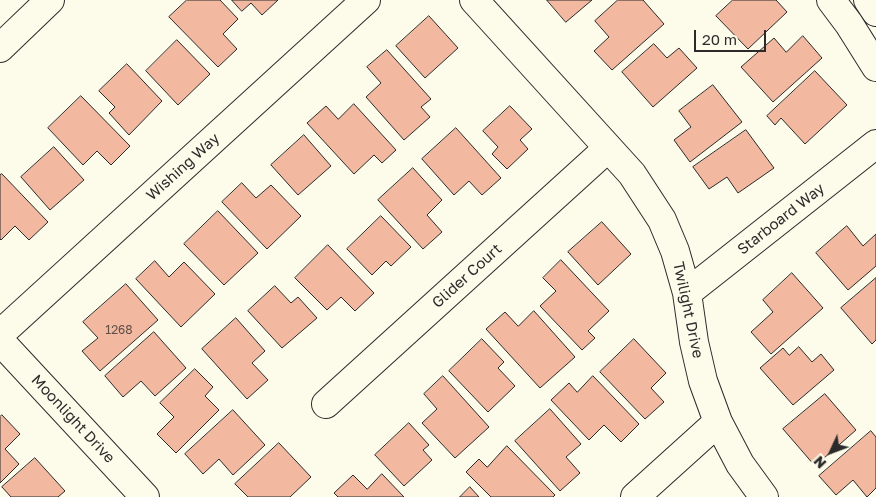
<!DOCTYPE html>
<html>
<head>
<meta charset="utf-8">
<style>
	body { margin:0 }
	#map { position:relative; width:876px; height:497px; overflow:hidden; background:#fdfbea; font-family:"Golos Text",sans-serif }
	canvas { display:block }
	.north { position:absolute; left:806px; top:427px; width:50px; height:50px; -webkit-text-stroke:4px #fdfbea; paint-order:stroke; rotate:227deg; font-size:14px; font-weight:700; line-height:20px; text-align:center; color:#2b2b2b }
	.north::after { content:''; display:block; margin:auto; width:18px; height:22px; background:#2b2b2b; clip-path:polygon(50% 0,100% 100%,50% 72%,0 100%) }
	.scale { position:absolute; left:694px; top:30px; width:72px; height:22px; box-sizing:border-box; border:2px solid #2b2b2b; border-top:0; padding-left:6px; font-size:15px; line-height:18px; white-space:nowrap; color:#2b2b2b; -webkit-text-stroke:4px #fdfbea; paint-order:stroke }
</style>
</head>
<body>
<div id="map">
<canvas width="876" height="497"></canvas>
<div class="north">N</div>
<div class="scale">20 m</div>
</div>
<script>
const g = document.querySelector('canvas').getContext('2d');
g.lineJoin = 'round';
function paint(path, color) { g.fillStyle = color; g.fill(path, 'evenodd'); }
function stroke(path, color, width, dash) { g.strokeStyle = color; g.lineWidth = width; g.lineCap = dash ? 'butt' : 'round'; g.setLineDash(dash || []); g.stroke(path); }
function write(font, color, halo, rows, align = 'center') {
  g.font = font + ' "Golos Text",sans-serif'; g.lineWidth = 4; g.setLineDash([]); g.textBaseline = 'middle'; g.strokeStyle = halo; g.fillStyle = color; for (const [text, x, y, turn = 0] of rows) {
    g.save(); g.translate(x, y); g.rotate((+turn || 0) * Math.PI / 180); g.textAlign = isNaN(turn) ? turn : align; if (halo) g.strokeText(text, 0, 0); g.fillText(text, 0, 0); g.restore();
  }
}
const building = new Path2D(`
	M187,0H220L238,19L223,34L237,49L218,67L169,17Z
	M232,0H278L262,15L251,3L242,11Z
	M547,0H592L566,22Z
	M618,0H643L664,24L612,70L594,51L609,37L595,21Z
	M733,0H776L787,12L748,49L716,16Z
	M429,16L458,48L425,78L396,46Z
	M803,36L822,58L773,102L741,67L774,38L786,52Z
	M177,40L210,74L178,105L146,71Z
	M654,44L667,58L679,48L697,68L653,107L622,72Z
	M387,50L431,99L421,107L430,117L404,140L366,97L381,83L367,67Z
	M127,64L162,101L129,135L109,113L115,107L99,91Z
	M815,71L847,105L805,144L781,118L775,125L767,116Z
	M713,85L742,122L690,162L674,140L691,127L679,111Z
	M81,96L130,146L111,165L97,151L83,165L48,128Z
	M354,104L396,150L382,163L374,155L354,174L307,123L326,106L338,119Z
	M510,106L532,129L520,140L528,149L507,169L492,154L498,147L483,131Z
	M456,128L501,178L482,195L469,181L454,195L422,159Z
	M746,130L774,168L738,193L727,177L709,189L693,167Z
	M304,135L331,166L298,195L271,165Z
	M54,147L84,180L50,210L21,177Z
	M413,168L442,200L427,215L442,232L423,249L378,200Z
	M2,174L48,222L29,240L15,226L1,240L0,239V175Z
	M242,183L256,198L271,185L301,216L267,249L222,202Z
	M218,211L258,253L224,285L184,244Z
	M381,216L411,247L391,266L386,261L372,275L347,249Z
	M602,222L631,254L598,285L568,252Z
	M847,226L863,246L876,234V266L848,290L816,253Z
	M328,245L374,293L355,311L341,297L327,310L295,278Z
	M561,260L609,311L588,331L595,338L582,350L540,306L556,291L543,278Z
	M155,261L169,277L184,262L215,294L181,327L136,279Z
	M792,273L823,308L771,354L751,332L773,312L763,300Z
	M876,278V340L872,344L841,308Z
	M126,284L158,320L100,371L82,351L98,338L83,322Z
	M275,286L291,303L298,297L317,318L282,348L248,311Z
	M534,311L575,357L540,388L486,329L505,312L518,326Z
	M236,318L265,351L252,363L268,380L247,399L202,349Z
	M154,332L186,368L155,396L141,381L123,397L105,376Z
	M482,339L504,362L498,368L515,386L488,412L449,371Z
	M634,339L666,373L651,388L664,402L645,419L600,372Z
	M799,347L812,362L821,354L834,370L793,405L760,368L783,348L789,355Z
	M195,369L213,387L205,396L219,410L176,453L157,434L174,417L160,403Z
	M443,376L489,427L455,458L422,423L437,409L424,394Z
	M593,376L639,424L621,442L604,425L589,440L551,400L569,383L577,392Z
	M825,394L856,430L815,466L783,429Z
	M550,409L581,444L566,457L580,473L560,491L515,441Z
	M233,410L265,445L233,475L219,459L203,474L185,454Z
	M2,415L20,434L5,449L19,464L0,483V417Z
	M409,423L429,445L423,450L432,460L404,486L375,455Z
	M871,431L876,437V488L867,497L853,480L836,495L819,476Z
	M279,443L311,477L290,497H248L235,484Z
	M507,446L555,495L553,497H491L466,472L479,459L487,467Z
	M35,458L65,491L58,497H11L2,487Z
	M382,474L404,497H338L334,493L353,475L367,489Z
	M470,487L479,497H460Z`);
paint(building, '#f2b8a0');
stroke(building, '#2b2b2b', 1);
const minor = new Path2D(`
	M474,0L632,174L662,220L675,251L687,293L694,342L703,381L718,422L740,464L764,497
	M831,0L849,24L876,67
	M868,0L876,12
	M0,48L50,0
	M687,293L876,144
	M0,334L366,0
	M0,341L145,497
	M326,404L608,148
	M635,497L718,422`);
stroke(minor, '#2b2b2b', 30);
stroke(minor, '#fdfbea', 28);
write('12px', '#5d4e48', null, [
	["1268",119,330]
]);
write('15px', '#2b2b2b', '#fdfbea', [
	["Wishing Way",183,167,-42],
	["Starboard Way",781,219,-38],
	["Glider Court",467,276,-42],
	["Twilight Drive",688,310,78],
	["Moonlight Drive",73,419,47]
]);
</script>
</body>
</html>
